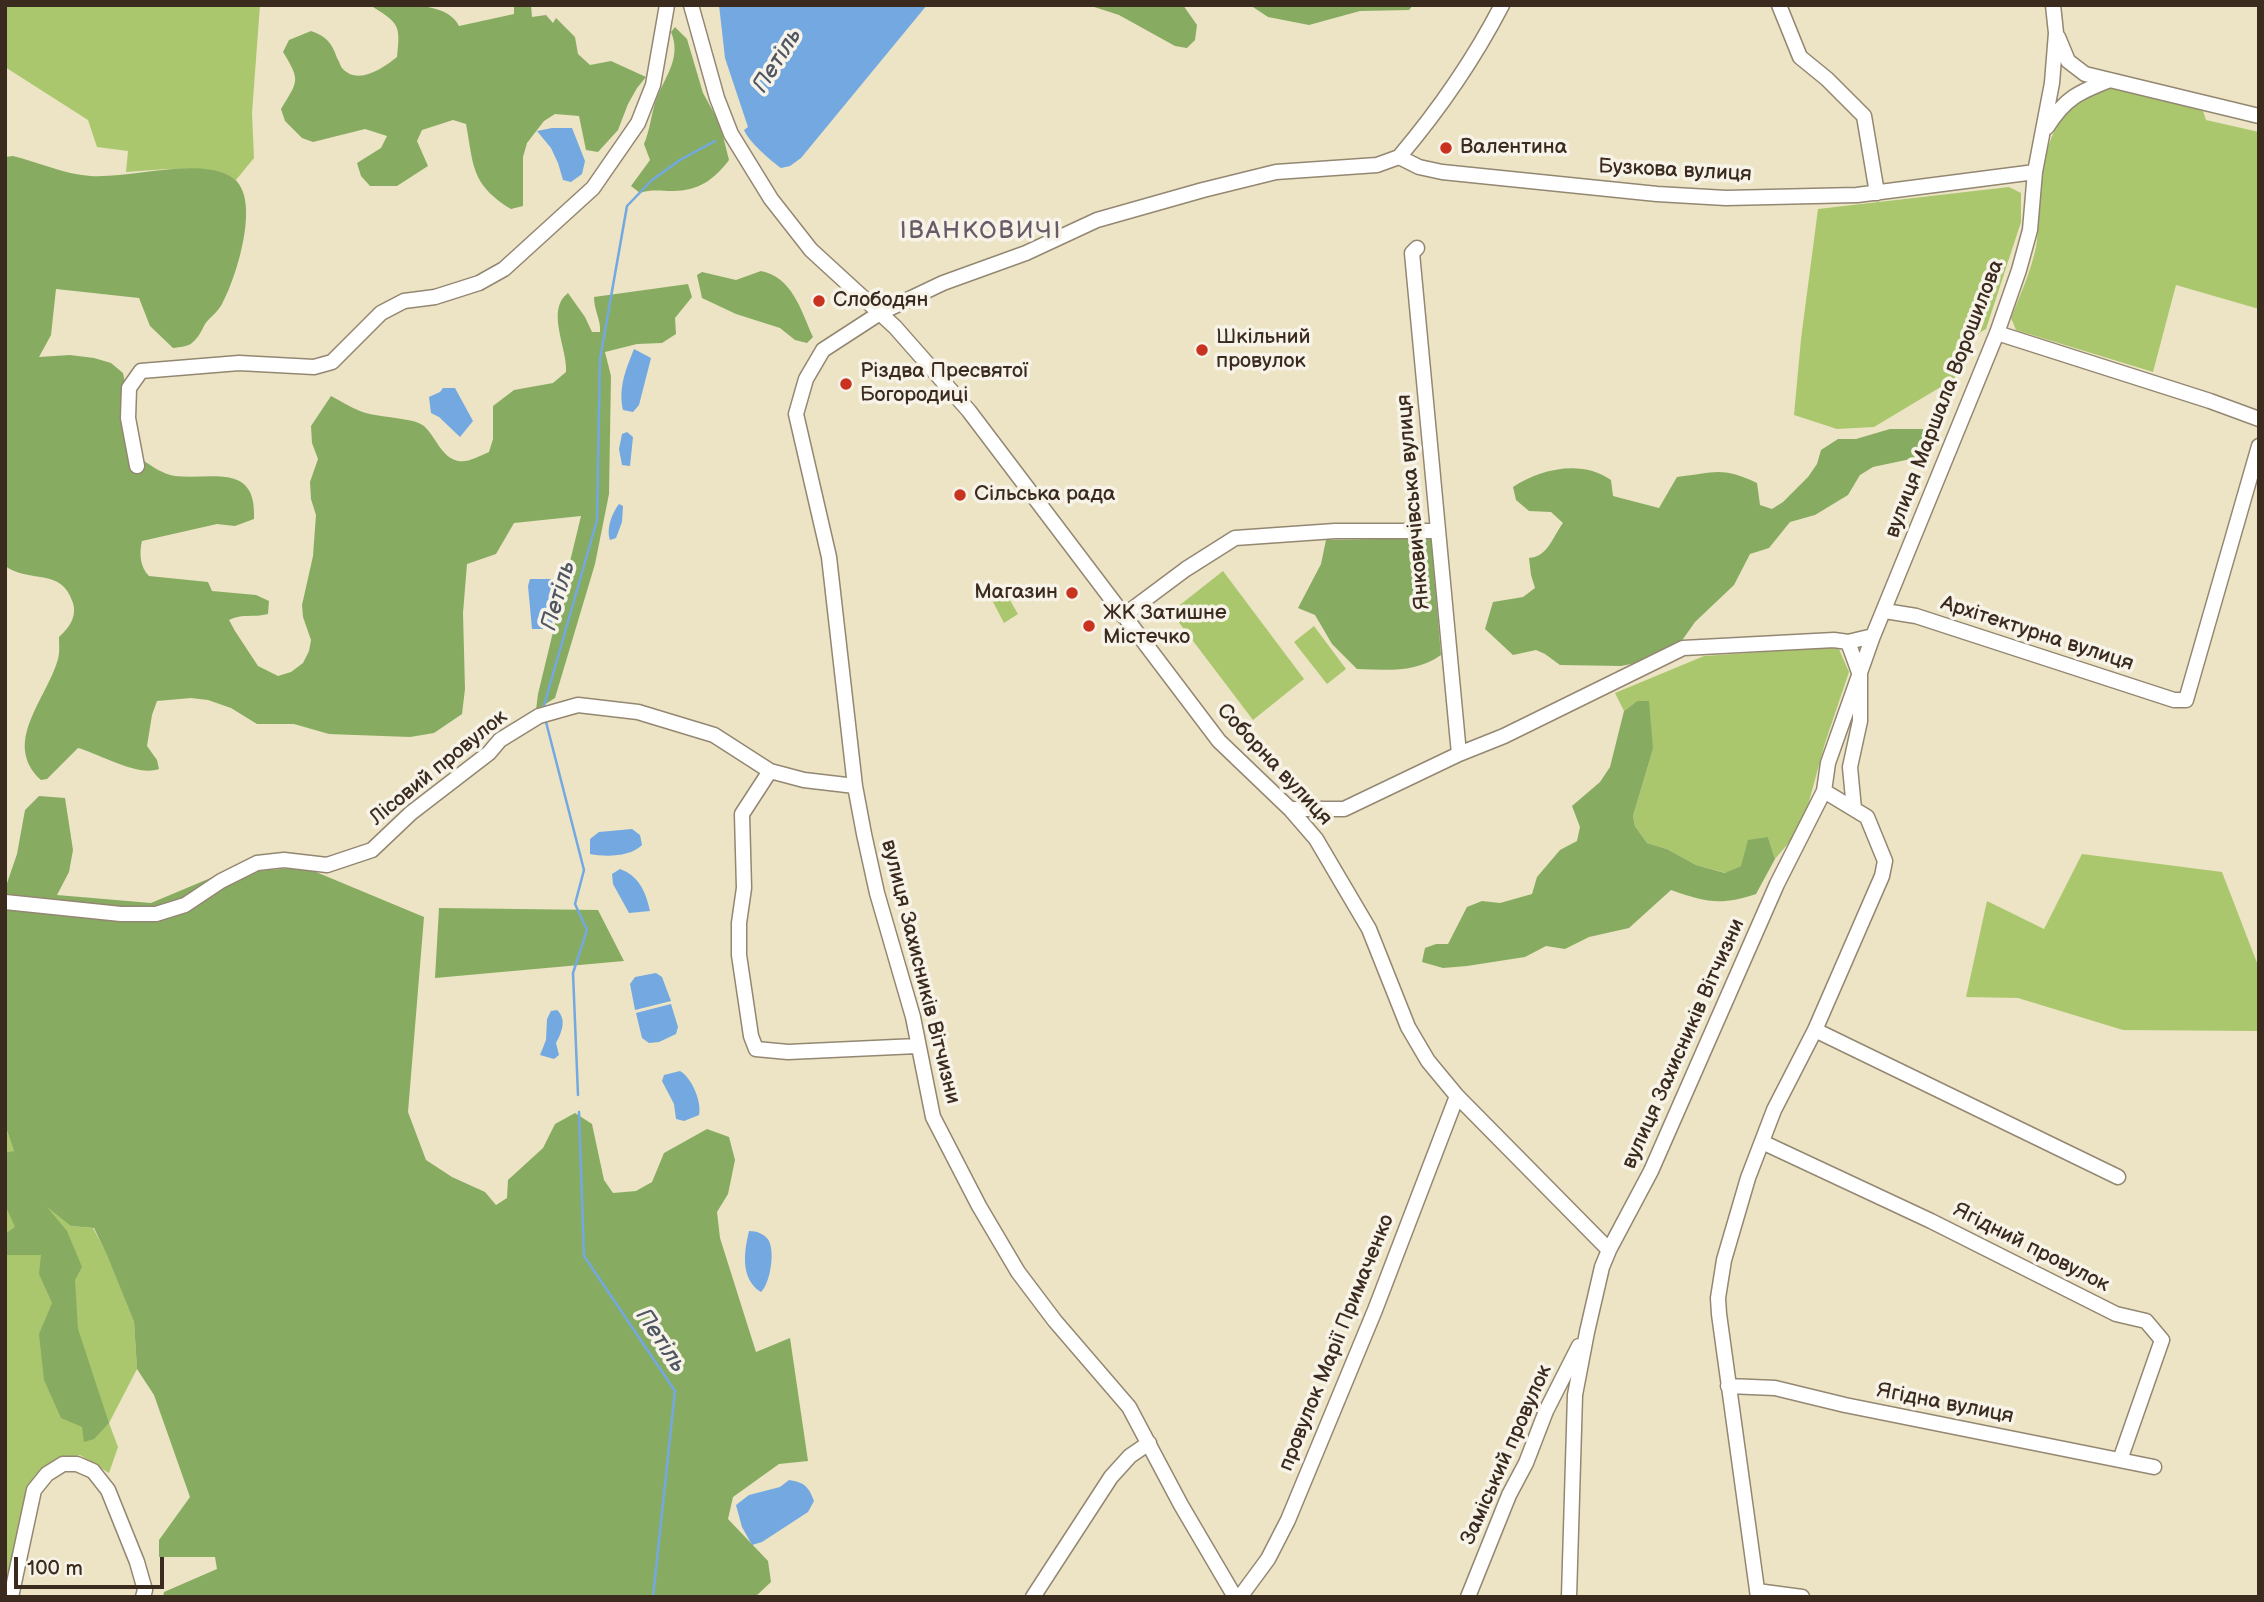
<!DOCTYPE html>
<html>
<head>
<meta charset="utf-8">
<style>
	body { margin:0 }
	#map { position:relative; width:2264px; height:1602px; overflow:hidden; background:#ece4c5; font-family:"Balsamiq Sans",sans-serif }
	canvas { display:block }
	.frame { position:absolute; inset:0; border:7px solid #3b2a1e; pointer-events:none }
	.scale { position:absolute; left:14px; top:1557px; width:150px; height:32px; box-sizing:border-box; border:4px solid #3b2a1e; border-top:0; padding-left:9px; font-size:21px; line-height:24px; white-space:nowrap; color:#3b2a1e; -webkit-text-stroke:5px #f7f3e8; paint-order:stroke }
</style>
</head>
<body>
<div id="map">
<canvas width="2264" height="1602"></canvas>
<div class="frame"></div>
<div class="scale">100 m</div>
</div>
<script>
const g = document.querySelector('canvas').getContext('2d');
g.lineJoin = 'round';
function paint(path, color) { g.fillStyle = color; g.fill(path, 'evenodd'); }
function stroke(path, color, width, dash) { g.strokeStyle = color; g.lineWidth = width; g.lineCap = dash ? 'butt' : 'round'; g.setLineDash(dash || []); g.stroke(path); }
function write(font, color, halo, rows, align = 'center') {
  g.font = font + ' "Balsamiq Sans",sans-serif'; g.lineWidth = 7; g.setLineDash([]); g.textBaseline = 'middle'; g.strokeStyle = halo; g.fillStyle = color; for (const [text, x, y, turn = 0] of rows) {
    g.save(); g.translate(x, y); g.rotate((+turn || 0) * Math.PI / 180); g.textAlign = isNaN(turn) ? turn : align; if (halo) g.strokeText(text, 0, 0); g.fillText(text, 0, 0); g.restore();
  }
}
paint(new Path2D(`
	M5,5H260L252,113L254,158L236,180C202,163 163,170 126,172L128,151L97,147L88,120L5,67Z
	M2103,89H2118L2203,111L2206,120L2259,132V309L2176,285L2153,372L2016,330L2011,318C2020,295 2031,271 2036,247C2039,229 2038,210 2040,193C2044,148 2055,104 2103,89Z
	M2009,187L2021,193V222L1986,329L1979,333L1954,379L1874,427L1837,429L1794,415L1801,339L1818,209Z
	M1223,571L1304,679L1253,720L1171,612Z
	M1007,595L1018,614L1004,623L993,602Z
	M1314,626L1346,669L1327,684L1294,642Z
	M1838,647L1849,672L1825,743L1802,827L1775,859L1768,837L1741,866L1726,873L1696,865L1667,849L1647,843L1635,826L1633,816L1653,749L1637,701L1624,711L1615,693L1704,656Z
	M2082,854L2222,872L2259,968V1031L2123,1030L2018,998L1966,997L1987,901L2044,929Z
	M5,1125L14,1151L71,1226L93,1228L107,1254L134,1322L137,1369L109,1423L118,1447L109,1473L80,1455L58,1461L34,1486L5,1597Z`), '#aac76e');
paint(new Path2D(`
	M370,5C396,5 446,0 459,26L514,14V5H531L532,17L546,15L553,23L556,18L575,37L578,54L590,65L611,61L646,77L637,88L628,104L618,130L598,152L586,150L579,116L555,114L544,121L527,143L523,157V206L511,209C471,184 474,167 466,124L453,120L422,130L417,141L428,166L397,186H370L361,176L357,163L381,148L387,136L365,129L313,142L302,138L285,121L281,109C298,81 301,81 283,52L289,40L311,31C326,36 332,43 337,58C338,59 341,67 342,68C358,86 383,68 397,57C401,23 398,23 370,5Z
	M1088,5H1183L1197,25L1195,40L1187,48L1175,46L1119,15Z
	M1250,5H1413L1409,10L1360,11L1309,25L1268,17Z
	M675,27L687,39L703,93L720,124L729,160C714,180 698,191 673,191C661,191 651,189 640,193L631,186L650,160L644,144C650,130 651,115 656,100C665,76 682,58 671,32Z
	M13,156C38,162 64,174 90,176C130,179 201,156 233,178C262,198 236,279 222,304C218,312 210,317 205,324C202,330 198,338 193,342C188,347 180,347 173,348L150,326L139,298L56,289L51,335L39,357L70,355L94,358L111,363L123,373L141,459C152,466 162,474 175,476C212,480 257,462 254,519L235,526L217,524L142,541C139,553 140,567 149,576L208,582L212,591L256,595L269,601L268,614C254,618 242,613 229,620L235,631L258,666L278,676L291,672L303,663L309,651L311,640L303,617L302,605L313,556L316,515L311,499L310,482L318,459L312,443L311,426L331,396C341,401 350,407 360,411C376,418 413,417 424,426C436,437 441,457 458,461C468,463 479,456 489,452L493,439V406L514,390L553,383L566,372C568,349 545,310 568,293L585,317L592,332H600C601,319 594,311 594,297L688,284L692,297L675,318L676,334L662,343L637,344L605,352L611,376L609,494L595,564L555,698L536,710L538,694L581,516L514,523L496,554L467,564L463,613L465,689L462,714L434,733L410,737L355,735L329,734L294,724H257L231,708L208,700L191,698L157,701L152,715L147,746L157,760L159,769C137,777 100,754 78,748L47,779L41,780C1,743 47,699 58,659C60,652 59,644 59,637C69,628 77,617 73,603C62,567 31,584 5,566V157Z
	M761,271C792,277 801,310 813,337L807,343L795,340L780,328L736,314L702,298L697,275L702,272L736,280Z
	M1890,429H1929L1920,457L1873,467L1860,475L1848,495L1815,515L1790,522L1769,548L1750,554L1734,585L1695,622L1676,649L1641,662L1621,666L1560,665L1545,654L1536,650L1513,655L1485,629L1493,602L1523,597L1535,588L1531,575L1529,558C1548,557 1553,536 1563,523L1551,512L1529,511L1516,500L1513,487C1540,469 1582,459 1611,480L1613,496L1659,508L1677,477C1715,473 1720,466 1757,483L1760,505L1772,509L1783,502L1808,477L1817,464L1821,450L1838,439H1856Z
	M1431,538L1441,655C1416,673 1387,670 1357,669L1332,644L1315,615L1298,608L1321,564L1326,540Z
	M1637,701H1649L1653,749L1633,816L1635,826L1647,843L1667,849L1696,865L1725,873L1741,866L1748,840L1768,837L1775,859L1756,894C1721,906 1705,902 1671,890L1629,928L1589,937L1565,949L1546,946L1525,957L1467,966L1443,968L1422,962L1425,948L1436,944H1448L1467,907L1482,901L1500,903L1532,894L1537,877L1560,850L1577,841L1580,827L1572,806L1600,782L1610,767L1624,711Z
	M39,796L65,798L73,850L69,872L57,895L151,903L220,874L304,867L424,917L408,1112L426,1160L452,1177L485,1192L496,1205L507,1198L508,1180L543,1148L555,1124L575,1113L592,1124L604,1180L613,1193L636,1191L652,1182L664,1153L707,1129L729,1137L735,1160L728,1194L717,1212L720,1238L756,1352L790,1338L808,1461L779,1464L733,1497L728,1519L768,1561L771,1582L755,1597H163L164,1592L217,1569L215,1557H159V1540L190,1497L154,1395L137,1369L134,1322L107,1255L94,1228L71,1226L47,1207L67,1231L82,1267L75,1280L78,1329L109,1423L94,1439L84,1442L82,1427L61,1418L44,1380L39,1334L52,1303L39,1274L41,1255H5V1234L15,1227L5,1205V1153L14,1151L5,1125V889L17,854L25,810Z
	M439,908L598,910L624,961L435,978Z`), '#87ac61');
paint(new Path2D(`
	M719,5H927L801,158L790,166L781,168C770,160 749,142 744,130L748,127L725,58Z
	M552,128H572L585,161L582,174L571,182L563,180L558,163L551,148L537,131Z
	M634,349L651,358L639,405L633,412L623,410C618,388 626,369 634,349Z
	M443,388H455L473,421L460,437L439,417L431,413L429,397L440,392Z
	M627,432L633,437L630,466L622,465L619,449L622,434Z
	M619,504L623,506L622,522L616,538L610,540C606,529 612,513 619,504Z
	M530,579H551L554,584L552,629H532L528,586Z
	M632,829L640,835L642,845C630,857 606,857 590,854V839L599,832Z
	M620,869C639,876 646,892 650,911L629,913L613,884L612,874Z
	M656,973L662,977L671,1001L635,1010L630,984L635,977Z
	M671,1004L678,1027L676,1034L659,1042L649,1043L642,1038L636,1013Z
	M557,1010C567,1019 562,1032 556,1043L559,1055L554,1059L540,1055L546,1040L547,1019L551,1011Z
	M680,1071C692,1078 702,1102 699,1115L684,1121L676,1119L674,1104L662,1081L664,1075Z
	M749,1231C757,1231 765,1234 769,1241C775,1253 770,1284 761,1292C740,1279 744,1252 749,1231Z
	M789,1480C804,1482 809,1487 814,1501L808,1512L762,1542L752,1545L742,1527L736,1505L749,1495L780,1487Z`), '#73a8e0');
stroke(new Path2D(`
	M543,709L597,520L600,359L627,206L652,180L680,160L715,141
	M545,718L584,870L575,904L587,930L573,973L578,1095
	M579,1112L584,1256L675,1391L653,1597`), '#73a8e0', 2.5);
const minor = new Path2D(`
	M691,5L717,98L731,134L771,199L811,250L895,327L969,411L1219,741L1290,809L1316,839L1369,929L1408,1027L1428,1061L1457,1096L1609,1250
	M1779,5L1800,57L1827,79L1864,116L1877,193
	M2058,37L2068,61L2085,74L2259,116
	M2047,127C2065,98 2079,92 2110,80
	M1399,157C1438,111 1474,59 1502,5
	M1417,248L1412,253L1459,754
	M1997,333L2210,401L2259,419
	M137,466L128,418L129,388L141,371L239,363L314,367L332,362L381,313L404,301L435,297L479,283L504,269L593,188L638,123L653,85L667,5
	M1885,611L1916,616L2174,700H2186L2259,446
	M1123,616L1186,569L1235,538L1335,531H1438
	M1848,642L1860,675V721L1850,767L1854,809
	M770,771L742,814L744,888L739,923V955L751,1036L756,1049L788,1052L917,1046
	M1290,809H1344L1459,754L1504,736L1683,648L1834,640L1848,642L1873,636
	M5,902L121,914H156L185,905L221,881L257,863L284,860L327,865L372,850L411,813L489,753L500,740L539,716L578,705L638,712L714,735L770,771L804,780L855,786
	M1815,1030L2118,1177
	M1762,1142L1931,1221L2116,1314L2146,1321L2162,1340L2120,1460
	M1728,1386L1775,1388L1845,1405L2154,1467
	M1757,1591L1802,1597
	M11,1597L34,1490L47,1474L63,1464H77L93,1471L108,1490L137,1562L145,1590L143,1597
	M1033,1597L1111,1477L1130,1456L1149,1443
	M1235,1597L1181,1505L1129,1407L1055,1321L1018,1272L979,1206L933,1117L913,1017L877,893L864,834L855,786L829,557L796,414L806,379L823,350L880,313L943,283L1026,253L1097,220L1203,190L1276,172L1377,165L1399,157L1419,167L1442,172L1657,194L1726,198L1857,195L2035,172
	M1240,1597L1268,1559L1288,1520L1375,1310L1457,1096
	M1468,1597L1509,1495L1526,1463L1546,1411L1579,1346
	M1569,1597L1575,1395L1587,1332L1602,1267L1609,1250L1651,1171L1777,884L1824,791L1828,763L1873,636L1997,333L2019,270L2030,230L2035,172L2052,83L2056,33L2053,5
	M1758,1597L1719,1314L1718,1298L1724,1260L1748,1178L1774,1110L1815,1030L1882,876L1885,861L1867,817L1824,791`);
stroke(minor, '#948772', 17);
stroke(minor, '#fff', 14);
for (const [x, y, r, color] of [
	[1446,148,7,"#c8321e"],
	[819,301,7,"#c8321e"],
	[1202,350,7,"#c8321e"],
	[846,384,7,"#c8321e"],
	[960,495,7,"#c8321e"],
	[1072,593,7,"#c8321e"],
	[1089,626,7,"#c8321e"]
]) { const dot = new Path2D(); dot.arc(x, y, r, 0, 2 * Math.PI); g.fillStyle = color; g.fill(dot); stroke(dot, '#f7f3e8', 2.5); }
write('21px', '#3b2a1e', '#f7f3e8', [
	["Валентина",1460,148],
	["Слободян",833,301],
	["Шкільний",1216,338],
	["провулок",1216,362],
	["Різдва Пресвятої",860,372],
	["Богородиці",860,396],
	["Cільська рада",974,495],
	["Магазин",1058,593,"right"],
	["ЖК Затишне",1103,614],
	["Містечко",1103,638]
], 'left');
write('21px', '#3b2a1e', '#f7f3e8', [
	["Бузкова вулиця",1675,171,3],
	["вулиця Маршала Ворошилова",1945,399,-69],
	["Янковичівська вулиця",1414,502,-95],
	["Архітектурна вулиця",2037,634,18],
	["Соборна вулиця",1274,765,47],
	["Лісовий провулок",439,768,-39],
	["вулиця Захисників Вітчизни",920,972,76],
	["вулиця Захисників Вітчизни",1684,1044,-66],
	["Ягідний провулок",2031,1248,27],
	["провулок Марії Примаченко",1337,1343,-68],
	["Ягідна вулиця",1945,1404,11],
	["Заміський провулок",1507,1455,-66]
]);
write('italic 23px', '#4f5662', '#f7f3e8', [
	["Петіль",778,61,-58],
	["Петіль",559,596,-74],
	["Петіль",660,1341,56]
]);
g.letterSpacing = '2px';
write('24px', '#685b67', '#f7f3e8', [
	["ІВАНКОВИЧІ",981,232]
]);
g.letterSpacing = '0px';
</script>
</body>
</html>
